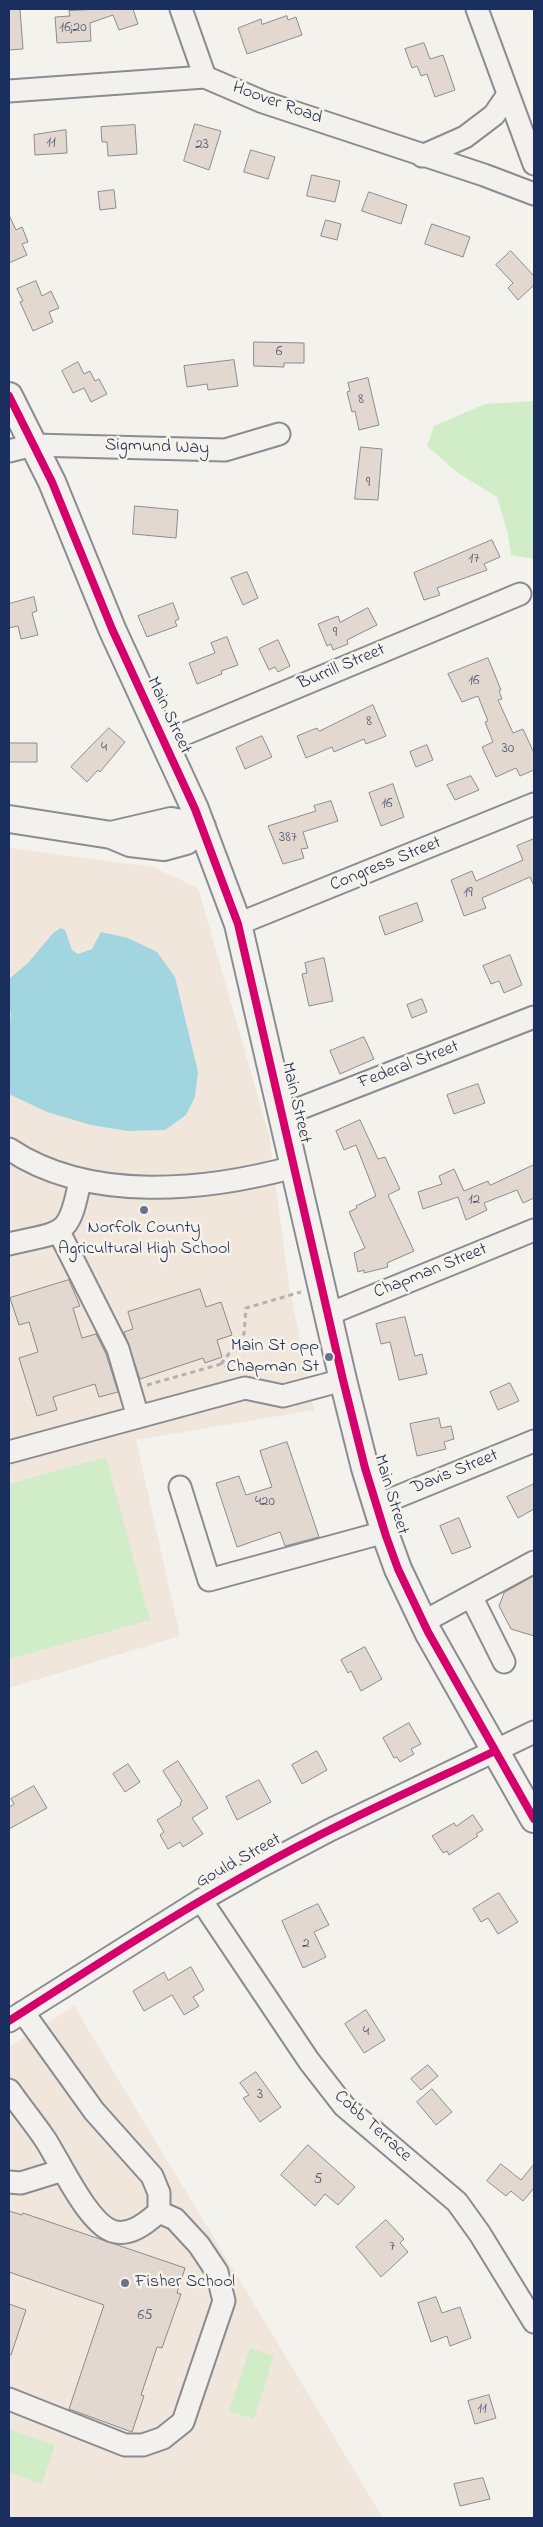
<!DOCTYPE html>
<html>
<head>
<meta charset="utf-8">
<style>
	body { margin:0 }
	#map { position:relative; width:543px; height:2527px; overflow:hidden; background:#f4f2ec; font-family:"Indie Flower",sans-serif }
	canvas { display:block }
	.frame { position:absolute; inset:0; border:10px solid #1b2f5e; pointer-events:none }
</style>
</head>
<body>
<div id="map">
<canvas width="543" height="2527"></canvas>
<div class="frame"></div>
</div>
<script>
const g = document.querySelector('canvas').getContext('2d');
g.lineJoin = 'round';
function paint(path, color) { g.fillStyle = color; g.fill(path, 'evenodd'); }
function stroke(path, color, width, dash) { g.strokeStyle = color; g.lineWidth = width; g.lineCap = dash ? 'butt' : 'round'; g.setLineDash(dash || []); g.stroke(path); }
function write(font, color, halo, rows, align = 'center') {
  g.font = font + ' "Indie Flower",sans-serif'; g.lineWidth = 5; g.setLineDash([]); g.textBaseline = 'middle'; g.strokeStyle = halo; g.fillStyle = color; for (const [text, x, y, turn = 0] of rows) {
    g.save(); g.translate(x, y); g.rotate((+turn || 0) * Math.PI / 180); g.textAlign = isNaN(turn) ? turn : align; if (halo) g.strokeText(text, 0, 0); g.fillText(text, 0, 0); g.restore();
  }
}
paint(new Path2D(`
	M9,848L153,867L198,888L269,1135L289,1285L314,1410L136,1440L180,1636L9,1688Z
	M74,2006L383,2518H9V2047Z`), '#f0e6db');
paint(new Path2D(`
	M534,401V559L511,555L508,534L497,497L458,473L427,446L434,426L485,404Z
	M106,1457L150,1620L9,1659V1484Z
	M250,2348L274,2356L254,2419L229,2411Z
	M9,2429L55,2445L42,2484L9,2473Z`), '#d0edc8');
paint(new Path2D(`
	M61,928L65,930L72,950L78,954L92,949L101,932L128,938L157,952L175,977L198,1072L195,1097L186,1115L165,1130L128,1131L91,1125L47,1112L9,1094V1028L11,1013L9,1010V979L28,963L53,933Z`), '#a1d6e1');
const building = new Path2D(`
	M9,9H20L23,49L9,50Z
	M100,9H133L138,24L119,30L113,15L90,23L91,41L57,43L55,17L70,16L69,11Z
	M287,16L288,20L296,17L302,35L247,54L238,28L261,19L262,24Z
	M424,43L430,59L443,55L455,90L435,97L427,74L421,76L417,66L412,68L405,49Z
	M195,124L221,131L209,170L184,161Z
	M135,125L137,154L108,156L107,142H102L101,127Z
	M66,130L67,153L35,155L34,135Z
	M251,150L275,157L268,179L244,172Z
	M312,175L340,181L335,202L307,196Z
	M114,190L116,208L100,210L98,192Z
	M369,192L407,205L401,224L362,211Z
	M9,215L16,230L22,227L28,242L22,244L27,255L9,263Z
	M326,220L341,224L337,240L321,236Z
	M432,224L470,237L463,257L425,244Z
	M511,251L534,276V285L518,300L508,288L513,283L496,265Z
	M36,281L42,296L51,291L59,308L49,312L53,322L33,331L20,302L23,301L17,289Z
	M254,342L304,343V363H284V367L254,366Z
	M234,360L238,386L208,390L207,384L187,387L184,366Z
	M78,362L84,374L90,371L95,381L99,379L107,394L91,402L84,388L73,393L62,371Z
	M368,378L379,425L359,430L355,411L352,412L347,392L350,391L348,383Z
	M361,447L382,449L378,500L355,499Z
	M135,506L178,510L176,538L133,534Z
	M492,540L500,557L484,564L487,570L437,588L440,595L424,600L414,573Z
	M247,572L258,598L243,605L231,578Z
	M34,597L37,611L32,613L38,635L21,639L18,626L9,628V604Z
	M173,603L179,619L175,621L177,626L147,637L138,616Z
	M368,608L377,625L347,640L348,644L333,650L331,644L327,646L318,624L338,616L340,622Z
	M227,637L238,665L221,671L222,674L197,684L189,663L215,653L211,643Z
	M278,640L290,666L278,672L275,667L269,670L259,649Z
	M488,658L501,690L499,691L502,699L498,700L513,733L523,729L534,753V770L520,776L516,768L496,777L482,747L493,742L485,722L488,721L478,696L462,702L448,674Z
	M373,705L386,736L366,744L364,739L334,752L332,747L306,758L297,736L317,728L319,731Z
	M109,728L125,742L100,772L98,770L87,782L71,767Z
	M262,736L272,757L245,769L236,748Z
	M9,743H37V762H9Z
	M427,745L433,760L416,767L410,752Z
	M471,776L479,790L455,800L447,785Z
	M393,784L404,817L381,826L369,793Z
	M331,801L338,821L303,832L308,848L301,849L304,858L283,864L268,826L316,811L314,806Z
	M534,839V886L530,877L482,898L486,908L464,916L451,880L472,871L476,881L523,860L517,846Z
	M417,903L423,921L385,935L379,917Z
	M510,955L522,985L504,993L499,981L491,984L483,966Z
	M324,958L333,1001L309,1006L302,974L307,973L305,963Z
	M422,999L427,1012L412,1018L407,1005Z
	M364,1037L374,1059L340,1074L330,1051Z
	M478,1084L485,1103L454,1114L447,1095Z
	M360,1120L378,1159L385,1157L400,1189L388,1195L414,1251L387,1263L388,1267L364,1273V1270L358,1272L354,1253L365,1248L349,1212L357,1208L356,1206L376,1196L356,1145L344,1150L336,1131Z
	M534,1165V1198L523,1203L517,1190L484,1203L487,1210L466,1220L458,1197L423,1209L418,1192L442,1184L439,1176L454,1169L464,1191L488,1181L490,1185Z
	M69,1280L80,1306L73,1308L82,1338L96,1334L106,1354L118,1392L99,1397L95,1384L53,1397L57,1410L37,1416L19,1358L38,1352L29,1322L19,1325L10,1298Z
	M200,1289L206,1307L221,1302L232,1335L217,1340L222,1357L205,1363L203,1358L140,1379L124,1332L133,1329L128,1312Z
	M405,1317L415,1356L422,1354L427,1374L399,1380L390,1342L381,1344L376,1324Z
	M510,1383L519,1401L498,1410L490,1392Z
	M439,1418L441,1428L451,1426L454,1439L444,1442L446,1449L417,1456L410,1424Z
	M287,1442L319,1537L285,1546L280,1532L237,1547L216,1483L239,1476L246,1495L272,1487L260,1451Z
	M534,1484V1509L518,1518L507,1497Z
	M459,1518L471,1547L452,1554L440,1526Z
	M534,1576V1636L511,1629L499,1606L504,1593Z
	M365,1647L382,1679L361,1691L351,1671L348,1673L341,1660Z
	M409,1723L421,1744L411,1749L414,1754L400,1762L397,1757L394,1758L383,1738Z
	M317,1751L327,1770L302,1784L292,1765Z
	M178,1761L208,1808L192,1818L203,1834L183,1847L180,1842L168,1849L160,1835L164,1832L157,1820L181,1805L180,1803L182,1801L163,1771Z
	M128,1764L140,1782L125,1792L113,1774Z
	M259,1780L271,1802L237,1820L226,1797Z
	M34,1786L47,1808L9,1829V1807L14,1804L11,1799Z
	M473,1815L483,1830L476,1834L478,1836L449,1855L447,1851L443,1853L432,1836L454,1823L456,1826Z
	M499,1893L518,1922L498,1934L488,1918L481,1922L473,1909Z
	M318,1904L329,1925L314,1932L326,1957L303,1968L282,1921Z
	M191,1967L204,1990L193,1997L199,2006L184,2015L172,1995L144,2011L133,1991L164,1972L168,1980Z
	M366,2010L385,2040L364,2053L345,2024Z
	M428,2065L438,2076L421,2090L411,2079Z
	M256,2072L281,2107L260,2122L243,2098L249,2095L240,2083Z
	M432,2089L452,2112L436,2125L417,2102Z
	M308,2145L355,2187L338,2205L325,2194L315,2206L281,2175Z
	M501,2164L521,2180L534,2164V2188L523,2201L511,2191L506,2196L487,2181Z
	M9,2211L22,2215L23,2213L185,2268L177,2293L181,2294L162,2348L157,2347L141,2395L144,2396L132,2432L69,2409L104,2305L9,2272Z
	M386,2220L404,2239L400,2243L408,2252L381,2277L356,2247Z
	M436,2297L442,2313L460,2307L471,2338L450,2346L447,2336L431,2342L418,2303Z
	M9,2304L26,2310L11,2355L9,2354Z
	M489,2395L496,2418L475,2424L468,2401Z
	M483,2478L490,2499L460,2506L454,2484Z`);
paint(building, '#e2d8cf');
stroke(building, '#898c92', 1);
const minor = new Path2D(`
	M181,9L205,77
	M477,9L534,164
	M9,91L205,77L263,102L484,175L534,194
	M422,156L465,137L494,115L507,96
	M9,451L33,445L225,450L279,434
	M163,743L520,594
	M238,924L534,804
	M283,1115L534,1017
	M9,1149C90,1203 205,1191 294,1167
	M59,1232L118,1349L138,1417
	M9,1244C63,1231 69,1239 80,1180
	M329,1314L534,1230
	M9,1452L245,1388L283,1396L343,1380
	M180,1487L209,1580L385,1532
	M375,1506L534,1441
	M471,1596L504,1662
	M423,1622L534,1562
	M201,1900L309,2061L344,2106L457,2202L480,2234L534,2322
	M9,2021L201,1900L254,1870L330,1830L534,1732
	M9,2090C21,2107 34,2123 45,2139C60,2162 87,2222 112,2231C130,2237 146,2223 159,2212V2193L152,2176L94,2111L23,2012
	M9,2182L21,2183L63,2170
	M9,2399L125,2445H143L163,2438L183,2422L224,2301L217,2272L199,2245L175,2219L159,2212`);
const major = new Path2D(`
	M9,396L52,482L112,629L195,809L238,924L343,1380L365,1468L386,1536L398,1569L428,1632L534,1819
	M9,819L111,835L130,843L164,847L186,841L202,827
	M111,835L171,821L202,827`);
stroke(minor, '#898c92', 25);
stroke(major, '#898c92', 30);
stroke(new Path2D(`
	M221,1364L244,1334L246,1308L301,1292
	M147,1385L221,1364L236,1371`), '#b1b2b5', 3, [5, 4]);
stroke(minor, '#f2f1ed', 21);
stroke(major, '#f2f1ed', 26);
stroke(new Path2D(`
	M9,396L52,482L112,629L195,809L238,924L343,1380L365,1468L386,1536L398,1569L428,1632L534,1819
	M9,2021C88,1970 168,1918 251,1872C330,1827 413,1790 495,1751`), '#d6006c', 8);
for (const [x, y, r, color] of [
	[144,1210,5,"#677390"],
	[329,1357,5,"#677390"],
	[125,2283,5,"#677390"]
]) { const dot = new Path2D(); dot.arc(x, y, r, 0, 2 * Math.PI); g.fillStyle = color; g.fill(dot); stroke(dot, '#f7f3e8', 2); }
write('15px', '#4d597a', null, [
	["16;20",73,29],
	["11",51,144],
	["23",202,146],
	["6",279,353],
	["8",361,401],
	["9",368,484],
	["17",474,560],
	["9",335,634],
	["16",474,682],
	["8",369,723],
	["4",104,749],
	["30",508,750],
	["16",387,805],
	["387",288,839],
	["19",468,894],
	["12",474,1201],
	["420",265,1503],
	["2",306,1945],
	["4",366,2033],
	["3",260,2096],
	["5",318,2181],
	["7",392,2248],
	["65",145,2317],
	["11",482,2410]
]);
write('18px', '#1b2f5e', '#f7f3e8', [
	["Hoover Road",277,104,20],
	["Sigmund Way",157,448,2],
	["Burrill Street",342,668,-23],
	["Main Street",168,716,65],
	["Congress Street",386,865,-22],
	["Federal Street",409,1066,-21],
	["Main Street",295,1103,77],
	["Chapman Street",431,1272,-22],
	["Davis Street",455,1473,-22],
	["Main Street",390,1495,73],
	["Gould Street",239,1862,-29],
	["Cobb Terrace",372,2127,42]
]);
write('18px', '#1b2f5e', '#f7f3e8', [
	["Norfolk County",144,1229],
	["Agricultural High School",144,1250],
	["Main St opp",319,1347,"right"],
	["Chapman St",319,1368,"right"],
	["Fisher School",135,2283,"left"]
]);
</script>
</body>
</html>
